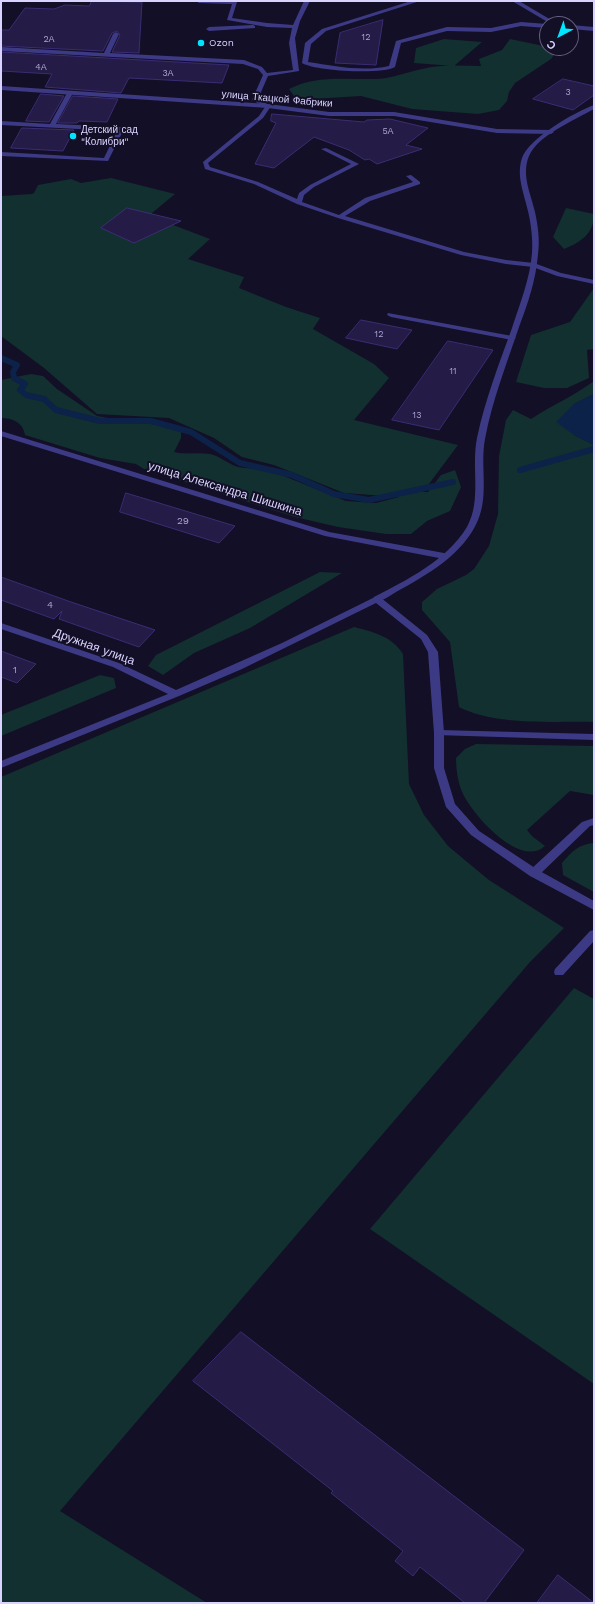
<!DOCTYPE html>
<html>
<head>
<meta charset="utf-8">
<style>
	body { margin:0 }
	#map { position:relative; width:595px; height:1604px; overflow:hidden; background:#130f26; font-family:"Work Sans",sans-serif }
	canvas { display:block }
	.frame { position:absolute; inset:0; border:2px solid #d9d4ff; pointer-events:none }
	.north { position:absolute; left:539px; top:16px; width:40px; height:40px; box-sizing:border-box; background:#130f26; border:1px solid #625e7d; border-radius:50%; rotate:221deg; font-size:11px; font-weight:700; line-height:16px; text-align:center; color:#d9d4ff }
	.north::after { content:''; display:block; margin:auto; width:14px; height:18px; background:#00e5ff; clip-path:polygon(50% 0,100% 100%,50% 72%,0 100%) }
</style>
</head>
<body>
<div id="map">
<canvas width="595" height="1604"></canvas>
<div class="frame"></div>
<div class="north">С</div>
</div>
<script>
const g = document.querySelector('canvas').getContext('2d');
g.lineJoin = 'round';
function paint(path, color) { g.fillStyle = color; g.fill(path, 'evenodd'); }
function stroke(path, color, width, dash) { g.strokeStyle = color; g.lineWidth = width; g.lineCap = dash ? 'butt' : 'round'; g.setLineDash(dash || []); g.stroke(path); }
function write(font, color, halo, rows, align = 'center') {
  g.font = font + ' "Work Sans",sans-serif'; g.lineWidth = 4; g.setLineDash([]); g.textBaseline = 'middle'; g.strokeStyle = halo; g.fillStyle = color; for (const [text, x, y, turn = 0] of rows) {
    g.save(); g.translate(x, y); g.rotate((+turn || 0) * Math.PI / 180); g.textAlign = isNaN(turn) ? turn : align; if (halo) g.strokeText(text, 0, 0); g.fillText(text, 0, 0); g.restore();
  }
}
paint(new Path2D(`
	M444,39L482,42L454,66L414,63L416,48Z
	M510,39L539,45L556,52L551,59L515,83L509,92L507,101L499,110L478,114L412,109L361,96L312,99L294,96L289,89C317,74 348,80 377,79C393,78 407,72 422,69C441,64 462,66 481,66L479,59L502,50Z
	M111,178L175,194L146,218L160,220L210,239L188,259L244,277L239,288L286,307L320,318L313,329L374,364L389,378L354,420L458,445L423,492H428L441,475L455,470L461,487L450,511L427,521L411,534H386L338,527L295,517L144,469L136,464L100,458L25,435C23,422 12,418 1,418V380L31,374L43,376L57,389L97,416L108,418L159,423L181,431V438L174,452C186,455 198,452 210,454C220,456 228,464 238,467C248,469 259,468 269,470L346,501L376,503L399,497L344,493L274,465L242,457L214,438L169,418L97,414L44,368L1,336V196L32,194L34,193L38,185L71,179L81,183Z
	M566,208L594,214C594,234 581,242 564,249L553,237Z
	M594,288V349L587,350L589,378L567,388H544L516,382L531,335L570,322Z
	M594,381V394L574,404V435L594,445V722C552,721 496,726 459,707L450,642L422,610V602L437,589L466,575L474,569L489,546L498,514L499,456L506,420L513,410L531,419C552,405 574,396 594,381Z
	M320,572L342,573L250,628L194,653L163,675L148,666L156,655Z
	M354,627C373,632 392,636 403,654L409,784L424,815L448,846L466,861L489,880L564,928L530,962L60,1511L207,1603H1V777Z
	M100,675L114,678L116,688L1,736V715Z
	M476,744L594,746V795L570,791L527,830L532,836L545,846C520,869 473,815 463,794C458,784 456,769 456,758L465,749Z
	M594,843V892L563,875L562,863C571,852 579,844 594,843Z
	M574,988L594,999V1384L370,1229Z`), '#12302f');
paint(new Path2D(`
	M594,394V445L574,435L556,422L574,404Z`), '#0c2248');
stroke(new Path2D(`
	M1,358L17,365L13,372L14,378L25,384L20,390L26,395L44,399L56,410L100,421H151L191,432L240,463L292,475L334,494L369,500L453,482
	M520,470L594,449`), '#0c2248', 6);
const building = new Path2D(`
	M92,1L142,2L139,53L112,52L120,35L117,31L112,33L103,51L1,46V30H9L25,8L54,9L65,5L89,6Z
	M383,20L376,65L335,63L340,33Z
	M1,52L229,65L222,83L129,78L121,93L45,87L52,74L1,71Z
	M563,79L594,86V95L573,110L533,99Z
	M41,94L64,96L49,122L26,121Z
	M73,96L118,99L107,122L79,121L77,123H58Z
	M272,114L364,122L367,120L390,119L428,128L406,145L422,149L377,164L369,159L365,160L349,150L314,137L274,168L255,164L276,123L271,121Z
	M22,128L74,130L63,151L11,148Z
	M127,208L181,221L134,243L101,228Z
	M361,320L412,330L397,349L346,338Z
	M448,341L493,350L439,430L392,420Z
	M126,493L235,526L219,543L120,512Z
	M1,577L71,602L155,630L139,647L59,619L62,611L54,619L1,600Z
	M1,651L36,664L17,683L1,677Z
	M241,1332L524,1550L484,1603H465L420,1567L413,1576L395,1561L403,1551L331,1493L333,1491L193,1381Z
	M558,1575L594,1603H537Z`);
paint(building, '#241b47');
stroke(building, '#3b2d73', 1);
paint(new Path2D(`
	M196,1L237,2L232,18L267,23L293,25L304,1H310L300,21L295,38L299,71L268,76L258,99L271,106L263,118L208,163L210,167L258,182L297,199L299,193L310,185L351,164L321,149L326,148L359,164L314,187L304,195L302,202L339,215L365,198L413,182L406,176L411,175L420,182V184L370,201L345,216L464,252L506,260L534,263L561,273L594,280V284L557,276L533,267L506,264L461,255L338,218L297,204L254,184L205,169L203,162L259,116L265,107L252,100L263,75L258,69L243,64L1,51V47L104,53L113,34L116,32L119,34L110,53L244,60L262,67L267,73L293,70L289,43L292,28L267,27L227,20L232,4L199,3Z
	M411,1H420L326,31L311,44L308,62C335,66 362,72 389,66L396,41L447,27L491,28L521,22L547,24V28L521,26L491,32L447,31L401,43L395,67C382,75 315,71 302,63L305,43L322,29Z
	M512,1H519L558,24H551Z
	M253,25L255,26V28L209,31L206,29L209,27Z
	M571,25L594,27V31L571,29Z
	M70,91L73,93L56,124L121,127L124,129L108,161L1,156V152L104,158L117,131L1,125V121L50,124L67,93Z
	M388,313L512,336L516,338L512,340L391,317L387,315Z
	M439,730L594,734V740L436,735L434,733L436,731Z
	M594,818V825L590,826L538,876H530L529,873L530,870L582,822Z
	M594,930V941L563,975H555L554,972L555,969L590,931Z`), '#3d3a85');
paint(new Path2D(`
	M1,86L268,104L329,112H394L497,129L551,130L554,132L551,134L497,133L394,116H329L268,108L1,90Z
	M1,431L329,532L444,553L448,556L444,559L325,536L1,436Z
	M377,596L380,597L427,635L438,652L444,733V768L455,804L479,831L538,870L594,901V910L530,876L471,835L446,807L434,768V733L428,652L421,639L376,603L242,669L179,696L1,768V761L168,694L113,667L1,629V623L119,663L176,690L282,643Z`), '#3d3a85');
paint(new Path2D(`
	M594,105V109C575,120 538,135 529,156C521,175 531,194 535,212C538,226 540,240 538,254C536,280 528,303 519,327C507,363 492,401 485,439C480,465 489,495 478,520C464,554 427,575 396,592C389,596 381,603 374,601L373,599L374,597C407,580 447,560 467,527C482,500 471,467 477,438C485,400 499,364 512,328C520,303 530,279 532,253C533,239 531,224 528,211C524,193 516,176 522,158C529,138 575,112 594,105Z`), '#3d3a85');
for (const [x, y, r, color] of [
	[201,43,4,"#00e5ff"],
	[73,136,4,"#00e5ff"]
]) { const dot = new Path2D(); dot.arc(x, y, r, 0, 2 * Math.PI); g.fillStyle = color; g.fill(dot); stroke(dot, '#130f26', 1.5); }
write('9px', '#aca6d1', null, [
	["12",366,37],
	["2А",49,39],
	["4А",41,67],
	["3А",168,73],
	["3",568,92],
	["5А",388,131],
	["12",379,334],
	["11",453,371],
	["13",417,415]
]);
write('10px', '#d9d4ff', '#130f26', [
	["Ozon",209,43],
	["Детский сад",81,130],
	["\"Колибри\"",81,142]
], 'left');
write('10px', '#d9d4ff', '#130f26', [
	["улица Ткацкой Фабрики",277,99,5]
]);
write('10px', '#aca6d1', null, [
	["29",183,521],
	["4",50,605],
	["1",15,670]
]);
write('12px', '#d9d4ff', '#130f26', [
	["улица Александра Шишкина",225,489,17],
	["Дружная улица",94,647,20]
]);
</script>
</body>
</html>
